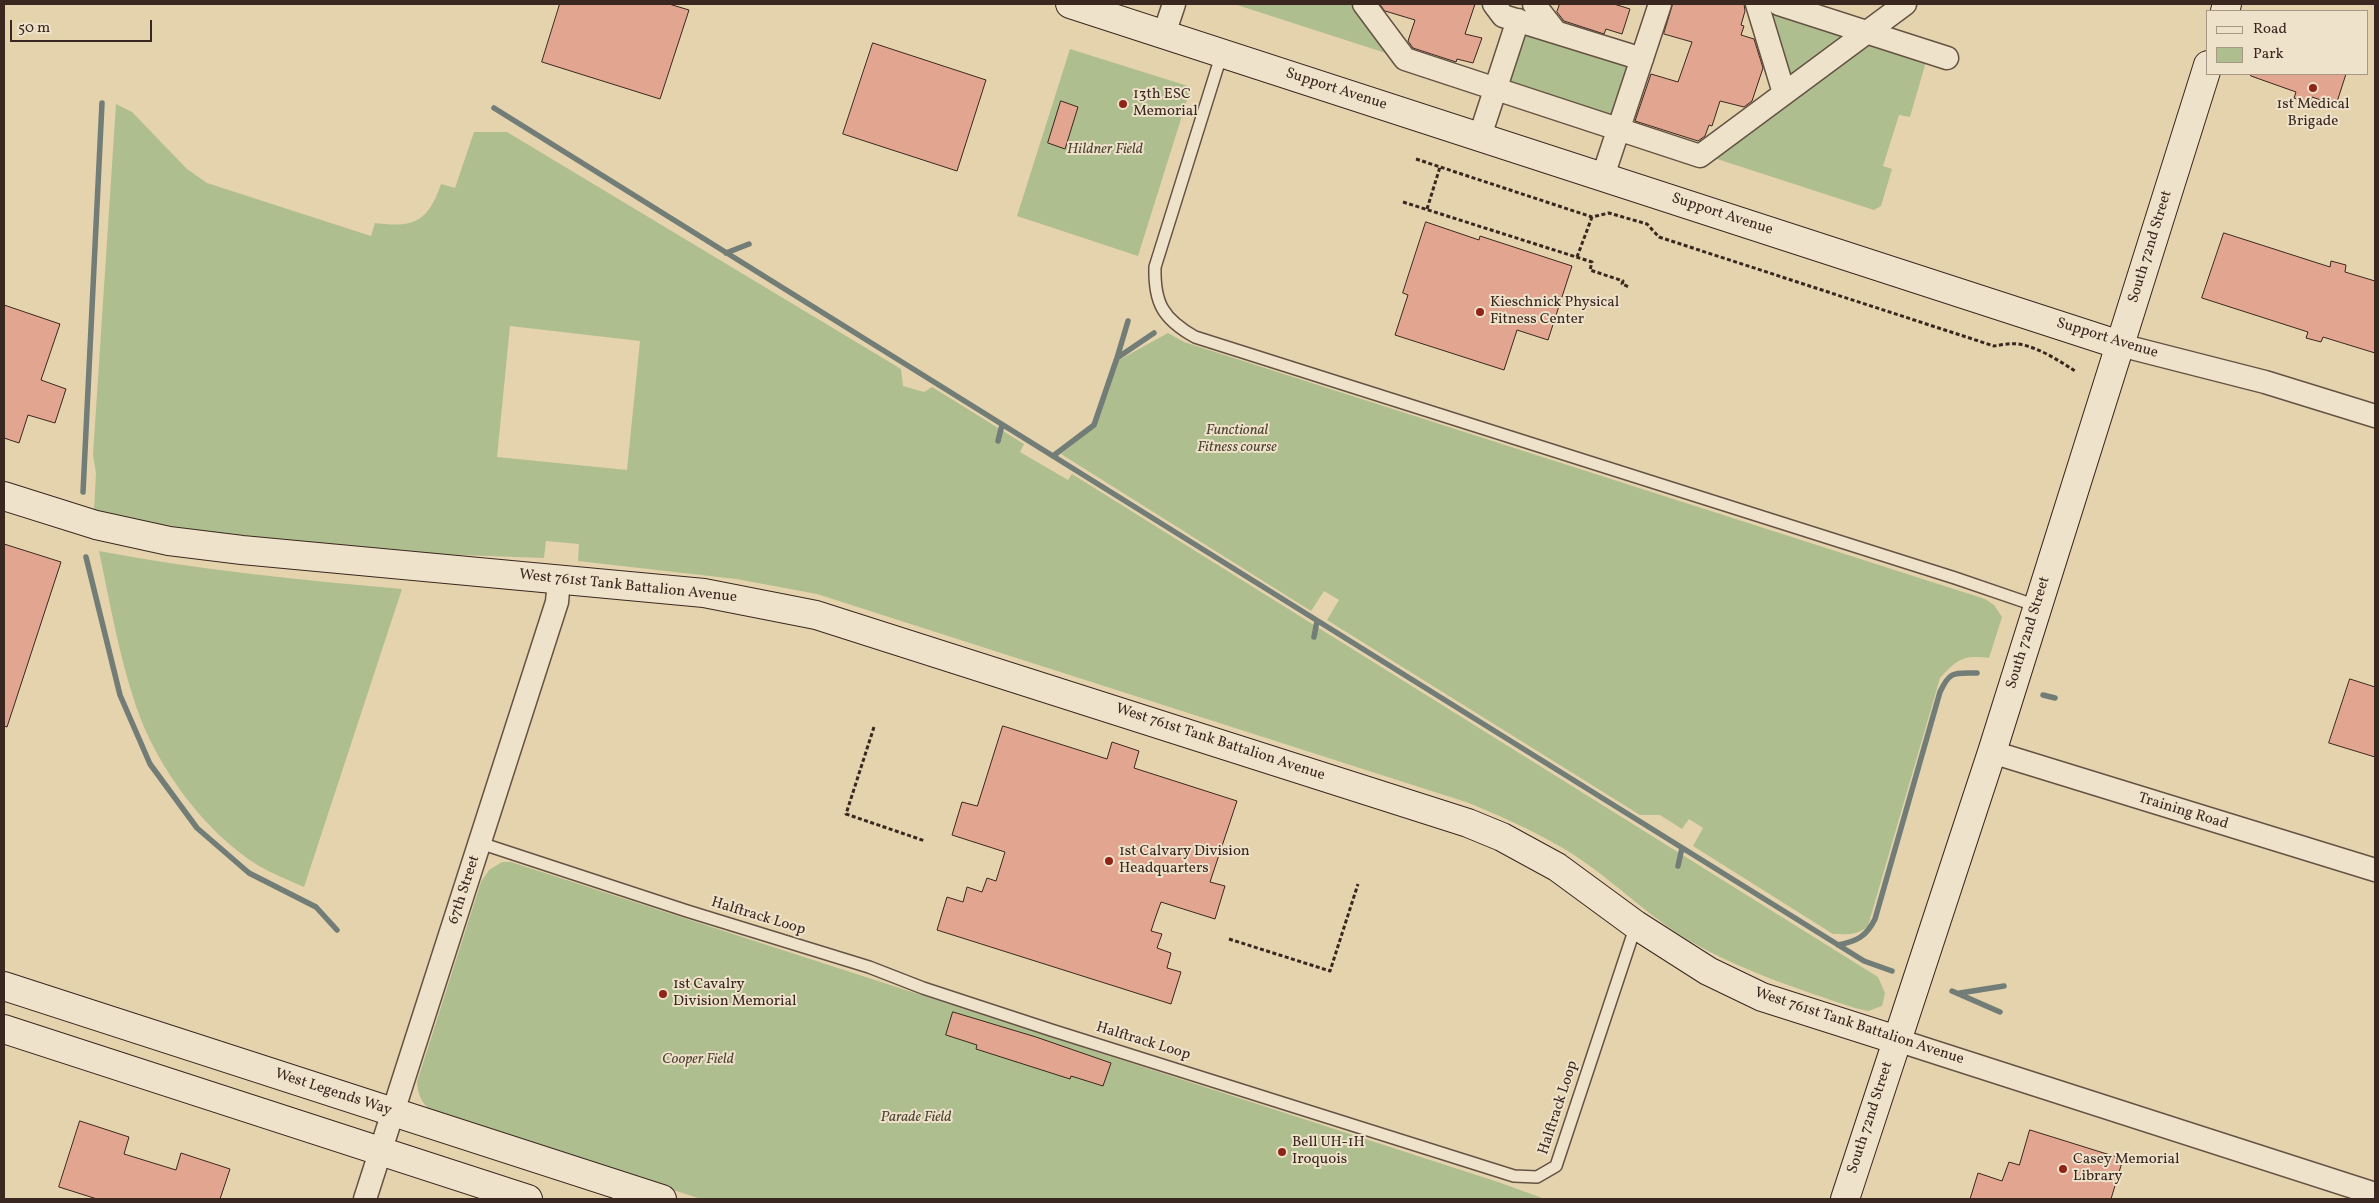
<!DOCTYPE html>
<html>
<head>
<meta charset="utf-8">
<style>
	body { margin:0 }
	#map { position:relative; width:2379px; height:1203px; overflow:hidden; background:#e5d3ae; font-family:Vollkorn,serif }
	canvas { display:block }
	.frame { position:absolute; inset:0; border:5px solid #3a2720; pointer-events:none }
	.legend { position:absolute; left:2206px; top:10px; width:162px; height:65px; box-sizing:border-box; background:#eee2ca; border:1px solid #a69786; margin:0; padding:6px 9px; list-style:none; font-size:15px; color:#3a2720 }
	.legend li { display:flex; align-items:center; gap:10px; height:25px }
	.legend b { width:25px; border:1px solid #a69786 }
	.scale { position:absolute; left:10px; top:20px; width:142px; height:22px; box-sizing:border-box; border:2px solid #3a2720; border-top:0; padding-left:6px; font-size:15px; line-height:18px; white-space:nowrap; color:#3a2720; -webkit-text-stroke:4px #eee2ca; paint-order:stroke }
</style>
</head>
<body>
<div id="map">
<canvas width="2379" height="1203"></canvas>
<div class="frame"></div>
<ul class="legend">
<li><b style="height:6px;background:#eee2ca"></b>Road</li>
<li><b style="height:14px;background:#afbe8e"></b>Park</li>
</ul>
<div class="scale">50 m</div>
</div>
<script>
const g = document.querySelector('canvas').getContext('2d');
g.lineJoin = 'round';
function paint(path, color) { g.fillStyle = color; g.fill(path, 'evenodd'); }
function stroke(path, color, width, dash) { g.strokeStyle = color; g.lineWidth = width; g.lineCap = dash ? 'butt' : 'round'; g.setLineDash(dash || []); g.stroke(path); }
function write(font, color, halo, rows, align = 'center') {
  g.font = font + ' Vollkorn,serif'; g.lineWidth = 4; g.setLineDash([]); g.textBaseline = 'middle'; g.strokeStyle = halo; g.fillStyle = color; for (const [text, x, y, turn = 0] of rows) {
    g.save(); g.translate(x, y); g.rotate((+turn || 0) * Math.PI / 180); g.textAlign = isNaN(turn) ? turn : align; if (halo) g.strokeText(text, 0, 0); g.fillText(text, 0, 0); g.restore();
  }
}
paint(new Path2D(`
	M1234,4H1357L1395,56Z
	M1762,5L1850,33L1787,84Z
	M1522,33L1627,65L1630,71L1614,118L1513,90L1506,74Z
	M1863,42L1924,60L1925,65L1910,117L1899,115L1883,166L1892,169L1881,206L1874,210L1711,157Z
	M1070,49L1191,87L1138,256L1017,216Z
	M116,104L132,112L187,169L207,183L371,236L375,223C414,228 428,222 441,184L455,188L474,132H507L901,369L903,386L924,392L932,387L1024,444L1020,452L1068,480L1072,474L1878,977L1885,993L1882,1006L1868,1011L1855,1008C1798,989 1742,971 1690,941C1649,917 1614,881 1574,855C1541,834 1505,818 1469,803L817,594L736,579L578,561L579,544L546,541L544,558L404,553L208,532L155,525L94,510L96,473L93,455ZM510,326L640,341L627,470L497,457Z
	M1168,333L1184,342L1985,599L1994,605L2002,617L1989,658C1963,655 1958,659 1940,678L1868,926C1857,936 1847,934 1833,934L1693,846L1703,828L1689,819L1682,829L1660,815H1640L1327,620L1339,600L1324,591L1311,611L1061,454L1096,426L1119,360Z
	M99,551C199,570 300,580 402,589L304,887C289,880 273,874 259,866C205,833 156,766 136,706C119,656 110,603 99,551Z
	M502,862H511L1498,1182L1545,1199H701L436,1114C423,1106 418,1097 417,1082L481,882L489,870Z`), '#afbe8e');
stroke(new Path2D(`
	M494,108L1864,961L1892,971
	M726,253L749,244
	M1117,358L1128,321
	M998,441L1002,425
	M1053,456L1094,425L1117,358L1154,333
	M83,492L102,103
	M86,557L120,695L150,764L197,828L249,873L316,907L337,930
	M1314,637L1317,621
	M2043,695L2055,698
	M1678,866L1682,848
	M1838,945C1857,941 1866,937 1875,919L1940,692C1950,670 1955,673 1977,673
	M1952,991L2000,1012
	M1960,993L2004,986`), '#717d76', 5.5);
const building = new Path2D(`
	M560,4H669L689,10L660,99L542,62Z
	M1380,4H1475L1465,34L1482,38L1473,63L1457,59L1456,62L1413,48L1408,41L1415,20L1385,11Z
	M1560,4H1614L1630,9L1622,34L1606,29L1604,34L1564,21L1557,12Z
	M1673,4H1744L1745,11L1741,25L1744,26L1741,35L1754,39L1763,68L1752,101L1744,107L1720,101L1712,126L1709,125L1705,136L1698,141L1635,121L1651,74L1678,82L1692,42L1664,34Z
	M873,43L986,80L957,171L843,134Z
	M2251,74H2346L2336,105L2312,97L2310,103L2294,98L2296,92L2251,76Z
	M1061,101L1078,107L1065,149L1048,143Z
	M1426,222L1479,240L1480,236L1572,266L1548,340L1517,330L1504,370L1395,335L1408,295L1403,293Z
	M2224,233L2330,267L2331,261L2346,265L2345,272L2375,281V353L2323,337L2321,342L2306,338L2308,332L2202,298Z
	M4,305L60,324L41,380L66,389L55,423L28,415L19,443L4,438Z
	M4,544L61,562L7,727L4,726Z
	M2350,679L2375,687V757L2329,743Z
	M1003,726L1107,759L1112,742L1139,751L1134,768L1237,801L1210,882L1225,886L1215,919L1161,902L1156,916L1151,931L1162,934L1157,948L1171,953L1167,968L1181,972L1171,1004L937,930L947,897L963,902L967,887L982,892L987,878L996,881L1005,852L952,835L962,802L977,806Z
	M953,1012L1036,1037L1111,1063L1103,1086L1071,1076L1070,1079L976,1049L977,1045L946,1035Z
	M80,1121L129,1137L124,1154L176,1170L181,1153L230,1169L220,1199H97L59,1187Z
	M2030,1130L2123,1159L2111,1199H1970L1978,1173L2002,1181L2009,1162L2019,1165Z`);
paint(building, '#e2a690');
stroke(building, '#3a2720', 1);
const lane = new Path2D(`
	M1222,53L1155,267C1154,303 1163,319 1195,337L1955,578L2037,606
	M480,843L687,911L869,967L923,988L1051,1030L1514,1176L1537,1177L1556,1166L1636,925`);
const street = new Path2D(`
	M1364,4L1405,59L1700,156L1905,4
	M1494,4L1503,16L1642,59
	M1534,4L1555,31
	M1757,4L1784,93
	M1779,4L1947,58
	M1164,34L1174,4
	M1480,136L1518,20
	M1603,176L1660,4
	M2120,345L2265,382L2375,416
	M1992,752L2375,870
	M1897,1040L2375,1194
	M365,1199L557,602L559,579`);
const secondary = new Path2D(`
	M1070,4L2120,345
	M2225,11L2227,4
	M4,496L96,525L169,541L242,550L704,593L816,615L1468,823L1502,837L1557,867L1636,925L1708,971L1762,997L1897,1040
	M4,986L662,1199
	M4,1029L528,1199
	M1845,1199L1992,752L2208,65`);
stroke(lane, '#655244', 14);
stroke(street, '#655244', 25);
stroke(secondary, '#3a2720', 30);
stroke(new Path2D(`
	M1416,159L1592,217L1609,213L1647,224L1659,237L1994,346C2001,345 2010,343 2018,344C2038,347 2058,360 2075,371
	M1403,202L1592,262L1590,270L1623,281L1622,284L1629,287
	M1427,209L1440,167
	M1577,257L1592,217
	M874,727L846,814L925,841
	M1229,939L1330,971L1358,884`), '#3a2720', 3, [4, 2.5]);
stroke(lane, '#eee2ca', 11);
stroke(street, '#eee2ca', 22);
stroke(secondary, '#eee2ca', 28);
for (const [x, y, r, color] of [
	[2313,88,5,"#8f2418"],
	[1123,104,5,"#8f2418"],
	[1480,312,5,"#8f2418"],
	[1109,861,5,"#8f2418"],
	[663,994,5,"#8f2418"],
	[1282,1152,5,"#8f2418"],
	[2063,1169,5,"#8f2418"]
]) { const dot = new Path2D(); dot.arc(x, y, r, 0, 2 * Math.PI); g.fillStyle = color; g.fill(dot); stroke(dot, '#eee2ca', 2); }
write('15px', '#3a2720', '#eee2ca', [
	["Support Avenue",1336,90,18],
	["Support Avenue",1722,215,18],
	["South 72nd Street",2151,247,-73],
	["Support Avenue",2107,339,17],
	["West 761st Tank Battalion Avenue",628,587,6],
	["South 72nd Street",2029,633,-73],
	["West 761st Tank Battalion Avenue",1220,743,18],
	["Training Road",2183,812,17],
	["67th Street",465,890,-72],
	["Halftrack Loop",758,917,17],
	["West 761st Tank Battalion Avenue",1859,1027,18],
	["Halftrack Loop",1143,1042,17],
	["West Legends Way",333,1093,18],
	["Halftrack Loop",1559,1108,-72],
	["South 72nd Street",1871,1118,-72]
]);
write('15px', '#3a2720', '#eee2ca', [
	["13th ESC",1133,95],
	["Memorial",1133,112],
	["1st Medical",2313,105,"center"],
	["Brigade",2313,122,"center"],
	["Kieschnick Physical",1490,303],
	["Fitness Center",1490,320],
	["1st Calvary Division",1119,852],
	["Headquarters",1119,869],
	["1st Cavalry",673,985],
	["Division Memorial",673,1002],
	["Bell UH-1H",1292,1143],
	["Iroquois",1292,1160],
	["Casey Memorial",2073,1160],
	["Library",2073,1177]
], 'left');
write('italic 15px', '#514536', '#eee2ca', [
	["Hildner Field",1105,150],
	["Functional",1237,431],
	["Fitness course",1237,448],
	["Cooper Field",698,1060],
	["Parade Field",916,1118]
]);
</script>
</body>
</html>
